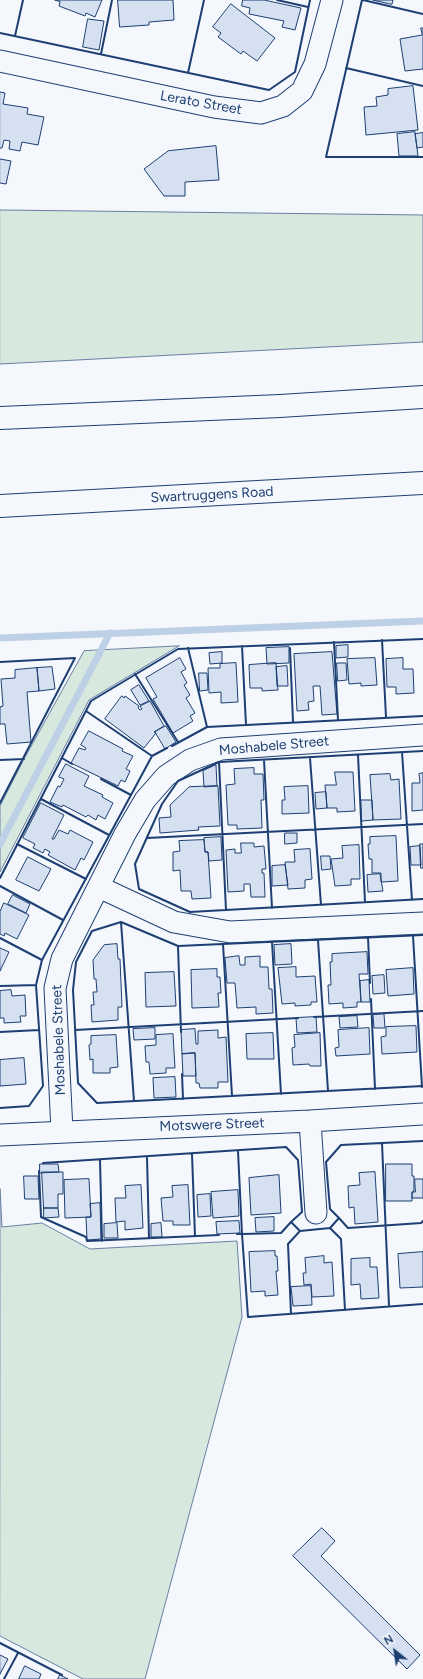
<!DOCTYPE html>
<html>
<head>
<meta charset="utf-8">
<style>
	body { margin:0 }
	#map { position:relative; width:423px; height:1679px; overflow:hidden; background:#f4f7fb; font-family:Figtree,sans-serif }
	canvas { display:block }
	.north { position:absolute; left:375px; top:1631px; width:40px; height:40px; -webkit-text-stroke:3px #f4f7fb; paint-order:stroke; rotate:330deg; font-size:11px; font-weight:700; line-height:16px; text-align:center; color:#1d3f73 }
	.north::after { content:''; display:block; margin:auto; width:14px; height:18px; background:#1d3f73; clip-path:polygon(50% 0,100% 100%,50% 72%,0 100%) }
</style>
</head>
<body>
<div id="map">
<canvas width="423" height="1679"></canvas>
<div class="north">N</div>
</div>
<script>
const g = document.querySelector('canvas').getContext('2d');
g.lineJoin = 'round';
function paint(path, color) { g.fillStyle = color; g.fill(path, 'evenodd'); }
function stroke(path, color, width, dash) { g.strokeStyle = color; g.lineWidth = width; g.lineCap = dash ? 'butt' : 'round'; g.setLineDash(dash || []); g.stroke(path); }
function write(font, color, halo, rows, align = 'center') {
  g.font = font + ' Figtree,sans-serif'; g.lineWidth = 3; g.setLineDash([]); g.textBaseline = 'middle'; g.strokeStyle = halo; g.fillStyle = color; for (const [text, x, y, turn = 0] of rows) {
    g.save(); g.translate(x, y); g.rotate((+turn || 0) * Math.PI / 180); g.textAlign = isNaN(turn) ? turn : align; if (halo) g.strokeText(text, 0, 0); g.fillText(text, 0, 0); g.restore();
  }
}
const green = new Path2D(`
	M0,210L423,215V342L0,364Z
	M179,646L89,700L0,872V806L24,759L84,651Z
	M0,1189L2,1227L42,1223L90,1249L237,1241L242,1317L145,1679H83L0,1636Z`);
paint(green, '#d7e8df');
stroke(green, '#687fa3', 1);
stroke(new Path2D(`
	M0,638L423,621
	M0,844L110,633`), '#bed0e5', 7);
const building = new Path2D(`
	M55,0H102L95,17L86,13L85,16L59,6L60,2Z
	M118,0H173L174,20L149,22V25L120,27Z
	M243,0H264L301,8L295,30L282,27L284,21L249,14L250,8L242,6Z
	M373,0H393L392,4Z
	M231,4L275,38L257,61L243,51L241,54L218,37L221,33L213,27Z
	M88,19L104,21L99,50L83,47Z
	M421,28H423V69L405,71L400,39L422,35Z
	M413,86L418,130L366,135L364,107L377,106L376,97L388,95V89Z
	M0,92L5,93L3,104L28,108L27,114L44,117L38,145L22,142L20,151L9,149L10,141L4,140L2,148H0Z
	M415,132L418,156H399L397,134Z
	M423,133V147L417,148L415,134Z
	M216,146L219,180L185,182V196H164L144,169L168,151Z
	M0,159L11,161L6,184L0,183Z
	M348,645V657L336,658V646Z
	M289,647V663L267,664L266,648Z
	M222,652V663L210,664L209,653Z
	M332,652L337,714L322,715L320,686H313L314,701L308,702L309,710L297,711L294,654Z
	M180,658L186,669L181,672L187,683L184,685L190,695L186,698L195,713L190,716L193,721L173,733L153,699L157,697L146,678Z
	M375,658L377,685L361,686V683L349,684L347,659Z
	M403,658V669H413L414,693L396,694V687H387L386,659Z
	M236,663L238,702L221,703V692L209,693L208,668H220V664Z
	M276,663L278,690L262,691V688H250L249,665Z
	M337,663H346L347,680L338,681Z
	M287,666L288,686H277L276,667Z
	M52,667L55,689L39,691L37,668Z
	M37,668L39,691L27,692L31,742L7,744L5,724H0V707L3,706L1,679L15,678V670Z
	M199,673H207L208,690L200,691Z
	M139,685L149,701L140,705L131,690Z
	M122,696L124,698L125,696L139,706L138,708L140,710L142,709L140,706L150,701L164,726L154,732L156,733L144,748L105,719Z
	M166,726L176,742L165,749L155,732Z
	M89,731L123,749L122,751L133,756L126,769L130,771L125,782L121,780L118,786L71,763L79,748L85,750L86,748L81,745Z
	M66,764L89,776L84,786L103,795L102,797L113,803L105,819L98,815L96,820L88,815L86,817L63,805L62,807L50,802L58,786L60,787L64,779L59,777Z
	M216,765L217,786L204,787L203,771Z
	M254,768V774H263L264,800H261L262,828L237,829V825H228L226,785L235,784L234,769Z
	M335,772H353L355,811L337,812V808H327L325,785H336Z
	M423,773V810L412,811V783H420L419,774Z
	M390,774L391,780L399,779L401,819L373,820L370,775Z
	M218,786L220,826L198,827L199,830L160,833L159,818L171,817L170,805L189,787Z
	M308,786L309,813L282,814V800H285L284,787Z
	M326,792L327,808L316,809L315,793Z
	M361,800H372L373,820L362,821Z
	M41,803L64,815L52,839H54L59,830L68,834L70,830L93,842L84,860L81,858L75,870L48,855L50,852L45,849L43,853L33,848L35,844L23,838Z
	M285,833H297V843L285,844Z
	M396,836L398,881L381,882V873H372V859H369L368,844H370V837Z
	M221,837L222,860L209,861L208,852H205L204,838Z
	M204,840L205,852H208L211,898L192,899L191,891H181L180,870L173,871V852L180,851L179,841Z
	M241,843H254V847L264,846L266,869H262V873H264L265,897H251L250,884H244V891L228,892L226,850L235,849V853H241Z
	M420,844H423V868H421Z
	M359,845L360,879H351V885L335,886L331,859L343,858L342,846Z
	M420,846L421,865H411L410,847Z
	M310,849L312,879L305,880V888L288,889L285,862H295L294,850Z
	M321,856H330L331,869L322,870Z
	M28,857L51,869L39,891L16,880Z
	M285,865L288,885L272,886V866Z
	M380,874L383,891L368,892L367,875Z
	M13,895L30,904L26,913L8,904Z
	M4,903L29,915L17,939L5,933L4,936L0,934V912Z
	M117,944L118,959H120L122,1007H118V1020L92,1022L91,1005H94L93,992H97L96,979H94L93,960L104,945Z
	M291,944L292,964L275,965L274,945Z
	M0,948L9,952L0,971Z
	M367,952L368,974H359L361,1002H357V1007L343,1008V1003L329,1004L328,985H331L330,962H332V954Z
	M239,956L240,965H245V957L260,956V967H268L269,989H272L273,1013L256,1014V1007L237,1008L235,983H227L225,958Z
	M296,967V977L315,976L317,1002H311V1005L295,1006V1003L282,1004L278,968Z
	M413,968L414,994L388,996L386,970Z
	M217,969V977H220L221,993H218L219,1007L192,1008L191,970Z
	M174,972L176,1006L146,1007L145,973Z
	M384,975L385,993L373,994L372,976Z
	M369,980L370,1002H361L360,981Z
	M11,990L12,996L25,995L26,1016H20L21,1022L4,1023V1018H0V991Z
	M384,1014L385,1028H374L373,1015Z
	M357,1016L358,1027L340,1028L339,1017Z
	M316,1017L317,1032L297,1033L296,1018Z
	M416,1026L417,1052L382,1054L381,1037L386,1036V1027Z
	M155,1028V1039L134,1040L133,1029Z
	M369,1028L370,1054L336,1056L335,1048L339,1047L338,1030Z
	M195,1029L196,1044H198V1031L218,1030V1038L226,1037L228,1082H218V1088H200L199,1083H196L195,1053L182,1054L181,1030Z
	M273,1033L274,1059H247L246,1034Z
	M320,1033L321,1066H310L309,1064L293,1065L292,1048L295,1047L294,1035Z
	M173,1034L175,1068H166V1073L150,1074L149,1062H146L145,1046L156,1045V1035Z
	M116,1035L118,1067L110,1068V1073H93V1059L90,1060L89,1045L91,1044V1036Z
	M195,1053L196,1076H183L182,1054Z
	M24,1058L26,1084L0,1086V1060Z
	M175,1077L176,1097L154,1098L153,1078Z
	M40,1164H58L59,1172L40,1173Z
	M386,1164H412V1176H414V1191L412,1192V1201H386Z
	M42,1172H63V1194H58V1208H44Z
	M375,1172L378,1222L355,1224L354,1207L349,1208L348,1186L360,1185L359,1173Z
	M279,1175L281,1213L251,1215L249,1178Z
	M24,1176H38L39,1199H25Z
	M89,1179L91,1217L65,1218L64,1180Z
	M415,1179H423V1198H412V1192H415Z
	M141,1185L143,1228L125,1230V1221L116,1222L115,1198H126L125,1186Z
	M188,1185L190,1225H173V1221H163L161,1198L173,1197L172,1186Z
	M238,1190L239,1216L213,1218L211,1192Z
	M210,1194L211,1216L198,1217L197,1195Z
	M100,1203L101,1239L87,1240L86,1217H91L90,1204Z
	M44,1208H58L59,1217L44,1218Z
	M274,1217V1231L256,1232L255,1218Z
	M239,1221L240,1233L217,1234L216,1222Z
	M117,1223L118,1238H104V1224Z
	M161,1223L162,1237H151V1224Z
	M275,1251V1256H277L278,1271H276L278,1295L265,1296V1291L251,1292L249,1252Z
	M423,1252V1287L400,1288L398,1254Z
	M324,1256V1263L332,1262L334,1296L312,1297L311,1284L304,1285L303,1273H306L305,1258Z
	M370,1258V1267H377L379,1298L361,1299L360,1284L351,1285V1259Z
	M311,1286L312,1305L293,1306L291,1287Z
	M322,1528L335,1541L321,1556L420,1655L407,1669L293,1556Z
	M0,1655L8,1659L0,1674Z
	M25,1666L41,1674L39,1679H19Z
	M60,1675L68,1679H58Z`);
paint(building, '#d5e0f0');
stroke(building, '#1d3f73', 1);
const street = new Path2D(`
	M0,61L214,107L261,113L283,106L302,91L315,64L332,0
	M99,887L174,922L230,932L423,923
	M310,1121L316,1213
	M62,1131L55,988L62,959L125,834L145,800L166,776L190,760L221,749L423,735
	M0,1135L310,1121L423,1114`);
const secondary = new Path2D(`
	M0,418L280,406L423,397
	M0,506L423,483`);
stroke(street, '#1d3f73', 23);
stroke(secondary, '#1d3f73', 24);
stroke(street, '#f4f7fb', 21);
stroke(secondary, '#f4f7fb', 22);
stroke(new Path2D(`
	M277,0L308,7
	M362,0L326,157H423
	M363,0L423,14
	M0,33L269,90L295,72L310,0
	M15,36L23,0
	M101,54L112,0
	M346,68L423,86
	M188,73L204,0
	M382,640L386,717
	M334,642L338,720
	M242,646L246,725
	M188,648L207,727
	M290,648L293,722
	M0,662L75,658L0,803
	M135,674L178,742
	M86,711L152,756
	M172,746L207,727L423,716
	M423,751L219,762L178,781L162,804L135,864L139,889L190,912L423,899
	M402,752L412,900
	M358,755L365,902
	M62,758L72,764
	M310,758L321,905
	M0,760L24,759
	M264,760L272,908
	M219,762L226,910
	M101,779L131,795
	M41,799L109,835
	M147,838L423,824
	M17,844L86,879
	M0,878L91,701L178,649L423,639
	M0,886L63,920
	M121,922L134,1101
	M423,935L178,946L121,922L92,931L76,962L73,990L78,1083L97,1103L423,1086
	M413,936L422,1087
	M368,937L370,983
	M0,938L42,960
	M318,940L328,1091
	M272,942L281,1094
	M223,944L232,1096
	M178,946L181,1032
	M0,986L36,985
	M371,999L375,1089
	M314,1017L423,1011
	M75,1030L298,1018
	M0,1032L39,1030
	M182,1074L183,1099
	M0,1108L29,1106L43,1086L36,985L42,960L152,756L167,748
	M382,1143L389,1306
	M238,1151L242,1234L281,1233L291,1222
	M192,1154L195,1236
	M147,1157L149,1238
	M100,1160L102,1241
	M43,1163L286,1147L298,1160L302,1212L291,1222L300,1231L330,1228L339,1218L330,1209L326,1162L341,1145L423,1141
	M39,1171L41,1217L86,1237L87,1241L219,1235
	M339,1218L348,1228L421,1223L423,1221
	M330,1228L341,1239L345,1310
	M237,1234H242L248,1317L423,1304
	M291,1314L288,1244L300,1231
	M0,1643L62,1675
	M4,1679L18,1653`), '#1d3f73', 2);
write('14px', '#1d3f73', '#f4f7fb', [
	["Lerato Street",201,103,10],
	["Swartruggens Road",212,495,-3],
	["Moshabele Street",274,746,-5],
	["Moshabele Street",59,1040,-92],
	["Motswere Street",212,1125,-2]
]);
</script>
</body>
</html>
